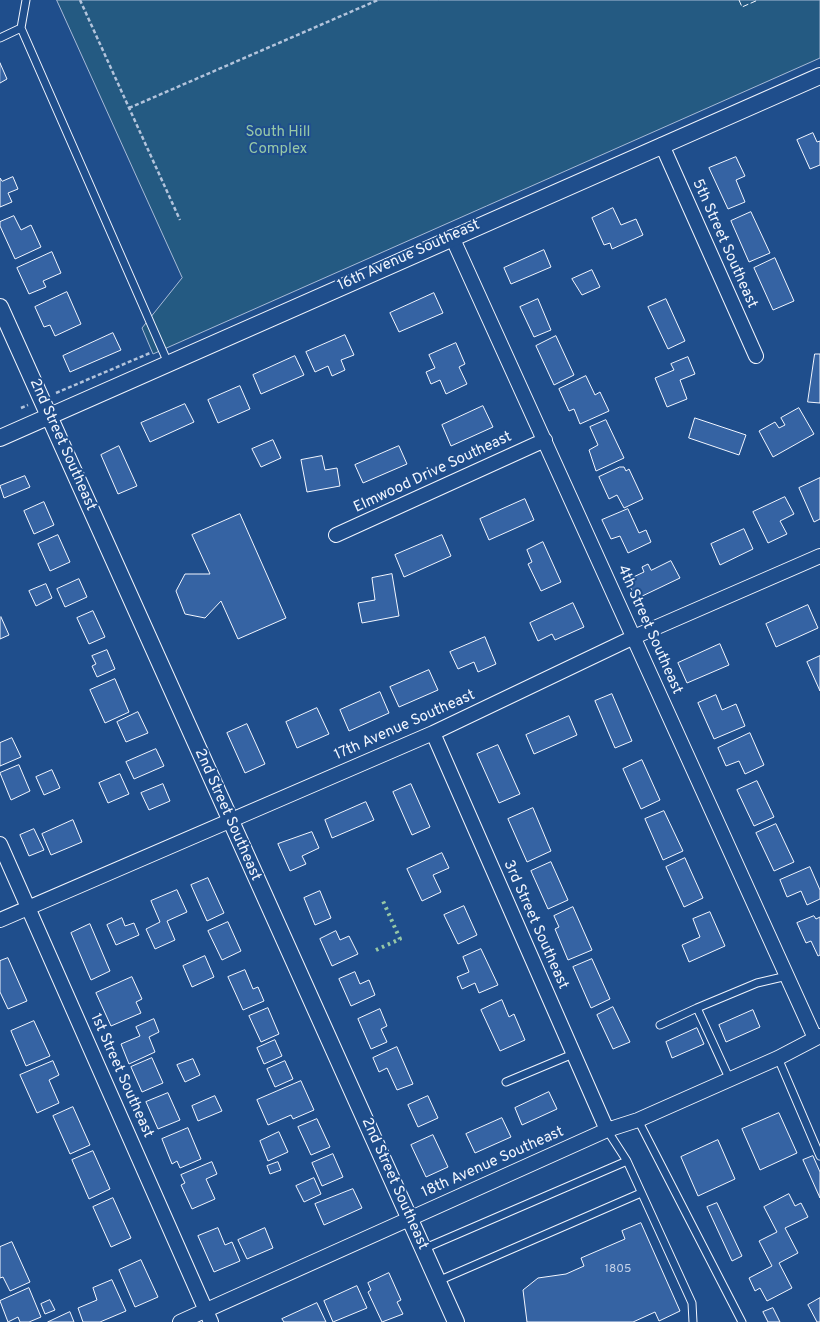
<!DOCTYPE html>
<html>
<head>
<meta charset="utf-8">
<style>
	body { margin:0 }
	canvas { display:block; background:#1f4e8c }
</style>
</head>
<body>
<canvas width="820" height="1322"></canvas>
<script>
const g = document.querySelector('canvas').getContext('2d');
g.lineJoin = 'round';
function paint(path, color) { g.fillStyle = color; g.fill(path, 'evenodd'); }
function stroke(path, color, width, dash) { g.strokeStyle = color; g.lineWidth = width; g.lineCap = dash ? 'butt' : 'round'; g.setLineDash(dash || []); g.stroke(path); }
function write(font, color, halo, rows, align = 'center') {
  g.font = font + ' Overpass,sans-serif'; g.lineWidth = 4; g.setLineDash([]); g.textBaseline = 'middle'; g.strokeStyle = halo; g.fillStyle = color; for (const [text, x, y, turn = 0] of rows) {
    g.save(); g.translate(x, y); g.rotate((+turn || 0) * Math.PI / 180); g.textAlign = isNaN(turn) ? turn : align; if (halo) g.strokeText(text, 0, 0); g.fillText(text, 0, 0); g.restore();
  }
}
const green = new Path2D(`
	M57,0H820V58L153,354L142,328L182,278Z`);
paint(green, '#245a82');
stroke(green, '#a8bbd7', 1);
const building = new Path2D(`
	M0,63L7,79L0,83Z
	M813,133L817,142L820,141V165L810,169L797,140Z
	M736,157L745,176L736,180L745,202L728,209L709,168Z
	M13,177L18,189L8,193L12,202L0,207V178L2,181Z
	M613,208L621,225L636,219L643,235L612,249L610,243L604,245L592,218Z
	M751,212L770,253L749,262L731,221Z
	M14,216L21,230L31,225L41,247L15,259L0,226V222Z
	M544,250L551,267L511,284L504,268Z
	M52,252L61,273L43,281L46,287L29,294L17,268Z
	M775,258L794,301L773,310L754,268Z
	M592,270L600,287L582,295L572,279Z
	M67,292L81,324L55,336L50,325L44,327L35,307Z
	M434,293L443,313L399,332L390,313Z
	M538,299L551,330L534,337L520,307Z
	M666,299L685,341L668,349L648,307Z
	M113,333L121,350L70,372L63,356Z
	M345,335L354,355L341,360L345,370L332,376L328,366L315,372L306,352Z
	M556,336L574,375L554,385L536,346Z
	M456,343L465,364L459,367L467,384L446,394L440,380L431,384L426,372L435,368L429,355Z
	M815,354H820V403L808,402Z
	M295,356L304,375L261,394L253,375Z
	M688,357L695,374L680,380L687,399L667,407L655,378L674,370L671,364Z
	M586,376L595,395L600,392L609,411L580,424L574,409L569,411L559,389Z
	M240,386L250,409L218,423L208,400Z
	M185,404L194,422L150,442L141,423Z
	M483,406L493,427L451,446L442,425Z
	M799,408L814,434L773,457L759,431L775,422L779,428L785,425L781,418Z
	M695,418L746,435L739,455L689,438Z
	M606,420L624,458L596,471L589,450L598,445L590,427Z
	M273,440L281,458L261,467L252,449Z
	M119,446L137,486L118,494L101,455Z
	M399,446L407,464L363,483L355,465Z
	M322,456L325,470L337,468L340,486L307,492L301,460Z
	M620,467H624L626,471L629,469L643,499L624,508L617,495L609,499L599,477Z
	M25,476L30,487L4,498L0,486Z
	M820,478V519L814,522L799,488Z
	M785,497L794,514L780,521L787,534L768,543L753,512Z
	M525,499L534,520L489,540L480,519Z
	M44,502L54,525L34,534L24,511Z
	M628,509L639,533L646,530L651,542L628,553L620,536L611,539L602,520Z
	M240,514L286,618L238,639L221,601L205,618L185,614L176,591L185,574H210L192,535Z
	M744,529L753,549L720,565L711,544Z
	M58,535L70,562L50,571L38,544Z
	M442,535L451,556L404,577L395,555Z
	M543,542L561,582L541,591L528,564L532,562L527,550Z
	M671,561L680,578L636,599L627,580L644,572L642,567L648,564L651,570Z
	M392,574L399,616L362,623L358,603L375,600L372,578Z
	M79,579L87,597L65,607L57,589Z
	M46,584L52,598L36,606L29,591Z
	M573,603L584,627L555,640L552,634L538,641L530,623Z
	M808,605L818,628L776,647L766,624Z
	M93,611L105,637L89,644L77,618Z
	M1,617L9,635L0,639V618Z
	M485,637L496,664L478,672L474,662L458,669L450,652Z
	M720,644L729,665L687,683L678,663Z
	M107,650L115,669L97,677L92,666L96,664L92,656Z
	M820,656V691L807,662Z
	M429,670L438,690L399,707L390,687Z
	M115,679L129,712L105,723L90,690Z
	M380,692L389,713L349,731L340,710Z
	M612,694L632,741L615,748L595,701Z
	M716,695L722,710L736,704L745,726L714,739L698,703Z
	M317,708L329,734L297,748L286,722Z
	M138,712L148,733L126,742L117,722Z
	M569,716L577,735L534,754L526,735Z
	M247,724L265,764L245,773L227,733Z
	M750,733L764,765L745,774L739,761L726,766L718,748Z
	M12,738L21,757L0,766V743Z
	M498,745L520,794L499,803L477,754Z
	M156,749L164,766L134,779L126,762Z
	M642,760L660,800L641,809L623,769Z
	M19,765L30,791L11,800L0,773Z
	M52,770L60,788L44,795L36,777Z
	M120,774L129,794L108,803L99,783Z
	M757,781L774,817L754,826L737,790Z
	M163,784L170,801L149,810L141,793Z
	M411,784L430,827L412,835L393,792Z
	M366,802L374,820L332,838L325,820Z
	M533,808L551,851L527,862L508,819Z
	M664,811L683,851L663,860L645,819Z
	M73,820L82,842L51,855L42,834Z
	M776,824L794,862L774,871L756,833Z
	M34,829L44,850L29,856L20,835Z
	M312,832L319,848L302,856L306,864L290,871L278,844Z
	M442,853L449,868L433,875L441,892L422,901L407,869Z
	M685,858L703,898L684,907L666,867Z
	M551,862L568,900L548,909L531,871Z
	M810,867L820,890V899L807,905L801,891L787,897L780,880Z
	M208,878L224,913L207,921L191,885Z
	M177,890L187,912L167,921L175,940L155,949L146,929L160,922L151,901Z
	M320,891L331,918L315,925L304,898Z
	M464,906L477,935L458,944L444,915Z
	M573,907L592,950L568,960L555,929L559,927L554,916Z
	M710,912L725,946L689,962L682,945L700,937L693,919Z
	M814,916L816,919L820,917V955L818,956L811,941L806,943L797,923Z
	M122,918L125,926L134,923L139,935L116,945L107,925Z
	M228,922L241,951L222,960L208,931Z
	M90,924L110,971L91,980L71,933Z
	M336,931L340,940L349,936L358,954L332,966L320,939Z
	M481,949L498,985L479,993L475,983L462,989L457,977L469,972L463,957Z
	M205,956L214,977L192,987L183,966Z
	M8,958L27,1001L8,1009L0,992V961Z
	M592,959L610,999L591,1008L573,967Z
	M245,970L253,989L258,987L264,1001L243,1010L228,977Z
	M355,972L360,984L369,980L375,995L351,1006L339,979Z
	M132,977L142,999L136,1002L141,1013L111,1026L96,993Z
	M502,1000L509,1017L514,1014L525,1040L500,1051L481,1010Z
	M613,1007L630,1042L613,1049L597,1015Z
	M268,1008L279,1034L261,1042L249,1016Z
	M380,1009L387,1026L381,1029L387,1042L371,1049L358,1019Z
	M753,1010L760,1027L726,1042L719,1025Z
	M154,1019L159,1032L149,1037L155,1052L129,1064L121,1044L140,1036L136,1027Z
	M34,1021L50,1056L26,1066L11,1031Z
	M697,1028L704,1044L672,1058L666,1042Z
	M275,1040L282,1056L264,1064L257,1048Z
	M397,1047L413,1084L397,1090L387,1068L379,1072L373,1058Z
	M152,1058L163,1083L142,1092L131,1067Z
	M193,1059L200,1075L185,1082L177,1065Z
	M53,1061L59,1075L49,1080L59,1103L37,1113L20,1075Z
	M285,1061L293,1079L275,1087L267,1069Z
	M301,1081L314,1110L293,1119L291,1115L268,1125L257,1100Z
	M549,1092L557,1109L522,1125L515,1108Z
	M168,1093L180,1120L158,1129L146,1102Z
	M215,1096L222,1111L198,1121L192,1106Z
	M428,1096L438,1118L418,1127L408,1105Z
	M73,1107L90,1145L70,1154L53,1116Z
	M779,1113L797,1153L760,1170L742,1129Z
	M502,1118L511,1137L475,1153L466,1134Z
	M317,1119L330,1147L311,1155L298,1127Z
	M188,1128L201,1159L180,1168L177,1161L172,1164L162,1139Z
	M279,1132L288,1152L268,1161L260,1141Z
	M433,1135L448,1167L426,1177L411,1145Z
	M718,1140L735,1179L698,1196L681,1157Z
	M93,1151L110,1189L89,1199L72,1160Z
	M333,1154L343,1177L322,1186L312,1163Z
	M813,1156L820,1172V1198L803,1160Z
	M212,1162L217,1174L206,1179L215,1199L192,1209L181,1185L185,1183L181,1175Z
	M278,1162L281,1170L270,1174L267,1166Z
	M314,1178L321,1194L304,1202L296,1186Z
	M353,1189L362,1208L324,1225L315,1204Z
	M789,1194L795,1206L801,1203L808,1217L785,1228L798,1253L779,1263L792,1288L767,1301L760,1288L755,1291L749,1278L772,1266L759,1241L777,1232L764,1207Z
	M113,1198L131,1238L111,1247L93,1207Z
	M717,1203L742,1256L732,1261L707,1207Z
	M641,1223L680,1311L659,1321L655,1312L633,1322H527L523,1290L538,1278L566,1274L584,1266L581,1258L625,1239L622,1231Z
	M218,1228L225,1245L232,1242L240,1261L214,1272L198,1236Z
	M265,1228L273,1248L247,1259L238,1240Z
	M12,1242L30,1282L10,1291L3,1277L0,1278V1247Z
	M141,1260L158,1297L135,1307L119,1270Z
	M389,1273L401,1300L397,1302L403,1314L382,1322L368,1292L371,1290L368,1283Z
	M112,1280L126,1311L100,1322H83L78,1308L97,1300L93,1288Z
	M357,1286L367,1308L333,1322L324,1301Z
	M29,1288L41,1317L29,1322H20L18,1317L8,1322L0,1301Z
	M820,1298V1322H817L808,1305Z
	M50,1300L55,1310L45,1314L41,1304Z
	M317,1303L326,1322H284L282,1319Z
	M773,1308L780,1322H768L763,1312Z
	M70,1312L74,1322H48Z`);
paint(building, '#3563a3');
stroke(building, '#f2f6ff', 1);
const service = new Path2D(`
	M21,28L26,0
	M0,38L21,28L168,363
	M697,1008L757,983L787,976
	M660,1025L697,1008L730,1080
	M778,1058L820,1156
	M506,1082L573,1054
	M638,1120L742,1322
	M607,1130L627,1161L692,1303L693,1322
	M423,1249L627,1161
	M438,1281L641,1193`);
const minor = new Path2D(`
	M662,145L756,356
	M452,237L815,1038
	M336,535L545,440
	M433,733L607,1130
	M0,844L211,1322
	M0,920L433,733L634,637L820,556
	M180,1322L607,1130L638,1120L778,1058L820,1036`);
const tertiary = new Path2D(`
	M0,307L456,1322
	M0,438L820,76`);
stroke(service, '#f2f6ff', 9);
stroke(minor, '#f2f6ff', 16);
stroke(tertiary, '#f2f6ff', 18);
stroke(new Path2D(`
	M80,0L180,220
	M129,108L378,0
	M56,393L150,353
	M21,408L28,405`), '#b3c4dc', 2.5, [4, 2.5]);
stroke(service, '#1f4e8c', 7);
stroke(minor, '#1f4e8c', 14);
stroke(tertiary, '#1f4e8c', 16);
stroke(new Path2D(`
	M376,950L400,939L383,901`), '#97c8a6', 4, [2.5, 4]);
stroke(new Path2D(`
	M739,0L742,7L758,0`), '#f2f6ff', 1, [6, 2.5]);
write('12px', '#c3d1e8', null, [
	["1805",618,1270]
]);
write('15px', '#97c8a6', '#1f4e8c', [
	["South Hill",278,133],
	["Complex",278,150]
]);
write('15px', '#f2f6ff', '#1f4e8c', [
	["5th Street Southeast",724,244,66],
	["16th Avenue Southeast",409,256,-24],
	["2nd Street Southeast",62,445,66],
	["Elmwood Drive Southeast",433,473,-25],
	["4th Street Southeast",649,630,66],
	["17th Avenue Southeast",405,726,-24],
	["2nd Street Southeast",227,815,66],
	["3rd Street Southeast",535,925,66],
	["1st Street Southeast",121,1076,66],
	["18th Avenue Southeast",493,1163,-24],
	["2nd Street Southeast",394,1184,66]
]);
</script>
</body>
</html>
